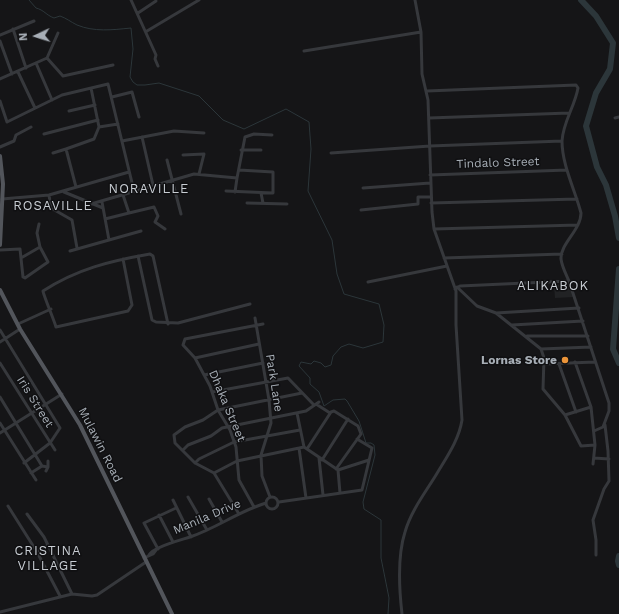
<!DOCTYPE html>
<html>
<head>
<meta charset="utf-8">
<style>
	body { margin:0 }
	#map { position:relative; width:619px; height:614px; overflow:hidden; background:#151517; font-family:"Work Sans",sans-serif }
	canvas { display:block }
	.north { position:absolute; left:16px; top:16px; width:40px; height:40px; -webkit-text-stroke:3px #101012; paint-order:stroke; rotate:266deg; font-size:11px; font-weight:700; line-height:16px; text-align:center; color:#a7aeb6 }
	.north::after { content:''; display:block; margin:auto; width:14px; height:18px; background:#a7aeb6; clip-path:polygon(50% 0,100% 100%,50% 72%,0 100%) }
</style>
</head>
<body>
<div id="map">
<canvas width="619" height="614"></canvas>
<div class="north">N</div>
</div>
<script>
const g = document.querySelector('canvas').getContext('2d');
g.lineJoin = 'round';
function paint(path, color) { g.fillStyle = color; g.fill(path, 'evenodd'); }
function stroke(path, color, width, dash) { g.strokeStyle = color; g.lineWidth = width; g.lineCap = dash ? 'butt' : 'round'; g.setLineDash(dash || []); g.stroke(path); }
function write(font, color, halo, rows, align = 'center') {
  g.font = font + ' "Work Sans",sans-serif'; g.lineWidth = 3; g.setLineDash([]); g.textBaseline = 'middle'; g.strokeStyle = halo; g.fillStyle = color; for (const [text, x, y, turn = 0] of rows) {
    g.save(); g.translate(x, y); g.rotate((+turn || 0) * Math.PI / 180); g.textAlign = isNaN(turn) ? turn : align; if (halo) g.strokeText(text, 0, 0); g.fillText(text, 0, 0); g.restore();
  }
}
paint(new Path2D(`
	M570,284L574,297L555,298L554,285Z`), '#212224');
stroke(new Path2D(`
	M29,0L36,8C44,10 46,15 54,18L60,16C66,18 71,22 77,25C94,32 112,30 131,28L133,49L130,77L133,82L137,85H145L159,83L199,96L223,120L244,129L286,109L309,122L311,149L308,191L332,240L337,274L344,294L379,304L384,325L383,342L363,348L349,344L341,347L333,356L331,365L325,367L321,363L314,361L311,364L301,362L299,366L310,378V384L319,392L324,406L333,400L345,399L347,401L359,421L366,443H371L374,445L375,455L363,502L364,509L381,520V558L389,598L388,614`), '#2c363a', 1);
stroke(new Path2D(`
	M581,0L596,16L613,43L610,69L596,93L586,126L597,167L606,185L615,216L619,238
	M619,269L613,349L619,363
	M619,556L618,561L619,565`), '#2c363a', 6);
stroke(new Path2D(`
	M131,0L156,55L155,59L158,66
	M138,13L156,1
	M13,29L26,68
	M147,31L199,0
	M0,35L34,21
	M0,41L12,74
	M304,51L421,32
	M47,58L63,76L113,65
	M36,63L52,100
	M18,72L35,108
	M0,79L47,58L58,33
	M91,88L99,127L118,124
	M427,91L576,85L578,88C575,106 563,122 562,141C562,165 575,190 581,213C581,230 560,244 561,259C562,267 566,274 569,281L460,286L455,289
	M112,97L132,92L139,117
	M0,101L7,122L62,95L108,84L134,191
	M69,111L95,105
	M429,118L569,113
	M615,118L619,117
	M44,134L98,120
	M142,137L153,185
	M122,141L174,131L204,133
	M0,147L14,141L16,135L31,127
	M241,150H261
	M53,153L66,149
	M331,153L430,146L562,141
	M183,155L204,154L199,174
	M167,160L181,214
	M430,175L567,170
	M76,187L66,149L94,139L99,127
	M363,188L430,183
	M226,191L273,193V172L239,170
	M64,192L103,208
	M235,192L237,178
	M261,193L263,203
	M49,195L51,208L72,220L77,248
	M2,199L49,195L129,172
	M247,203L287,204
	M431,203L577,199
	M91,204L194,174L237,178L245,137L254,134L272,135
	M361,210L418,204V197H431
	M129,213L154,207L158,216L155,222L165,229
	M105,219L129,213L123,195
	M434,229L578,225
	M109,240L141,231
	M0,250L20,249L23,277L25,278L48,262L40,247
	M70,251L109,240L102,202
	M138,256L152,320L156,322L178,323L250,304
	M21,258L40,247L37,233L39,224
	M444,258L562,254
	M123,259L132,305L128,311L56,327C54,320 43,294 43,291C77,269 110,261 150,254L153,256L168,324
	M569,281L609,403V411L603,427L594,431
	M368,282L447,266
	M457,287L477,306L496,313L541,349L544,358L543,389L565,415L581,446L595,445L591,407L575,362
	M496,313L579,308
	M255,318L269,400L271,423L261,455L262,476L270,497
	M18,324L51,309
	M512,325L583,321
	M0,330L60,428L50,443L24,463
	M527,336H588
	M0,342L20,329
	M541,349L591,347
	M195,358L259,344
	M0,363L55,450
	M544,364L595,362
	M559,364L576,412
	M204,375L263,363
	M212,392L288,378L314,405
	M0,397L42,466
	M316,404L330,413
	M297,413L304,447L338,470
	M565,415L591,407
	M0,423L36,480
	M0,433L62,394
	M299,448L306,498
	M307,449L331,412L334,411L358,426L361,434L336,469
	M183,450L188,445L211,436L222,428L306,411L319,402
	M319,458L323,495
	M594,458L609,459
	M322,460L348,419
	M195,463L199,459L234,442L300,430
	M593,464L595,445
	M338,470L369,460
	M338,470L340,493
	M46,471L48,467V461
	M31,473L42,466L48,467
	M214,473L237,461L304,447
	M266 503a6 6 0 1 1 12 0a6 6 0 1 1-12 0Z
	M188,497L207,530
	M209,499L222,522
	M173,500L191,537
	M279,502L362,490L372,448L357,439
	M8,506L37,552L60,596
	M254,507L239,480L236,447L230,430L218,410L210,386L195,358L183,345L185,339L263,324
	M27,514L44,537L72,594
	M239,514L214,473L195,463L175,443L174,435L185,427L203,420L218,410L302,393
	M159,515L173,542
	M158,549L144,523L176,508
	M37,552L48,545
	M149,555C153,547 181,540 190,537C217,528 239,511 266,503
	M596,555V540L593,520L604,489L609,481L608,451L605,425
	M144,558L153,554L156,550
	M0,612L72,594L92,596L97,595L146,562
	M402,614C399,588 397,557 405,532C411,511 425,493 436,475C446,458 459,440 462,420L456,325V291L434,229L432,212L428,100L422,74L421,32L415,0`), '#36383c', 3);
stroke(new Path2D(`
	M0,156L3,184L0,245
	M0,290L20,329L80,425L172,614`), '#52555b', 4);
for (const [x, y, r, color] of [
	[565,360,4,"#eb9439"]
]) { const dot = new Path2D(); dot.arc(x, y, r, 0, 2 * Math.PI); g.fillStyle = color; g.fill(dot); stroke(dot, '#101012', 1.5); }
write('12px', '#a7aeb6', '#101012', [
	["Tindalo Street",498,163,-2],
	["Park Lane",274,383,81],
	["Iris Street",35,402,58],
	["Dhaka Street",227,406,67],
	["Mulawin Road",100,445,63],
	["Manila Drive",207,517,-23]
]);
write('bold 12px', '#a7aeb6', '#101012', [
	["Lornas Store",557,360]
], 'right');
g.letterSpacing = '1px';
write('13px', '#c8cdd3', '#101012', [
	["NORAVILLE",149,189],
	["ROSAVILLE",53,206],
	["ALIKABOK",553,286],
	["CRISTINA",48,551],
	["VILLAGE",48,566]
]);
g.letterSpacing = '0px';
</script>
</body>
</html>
